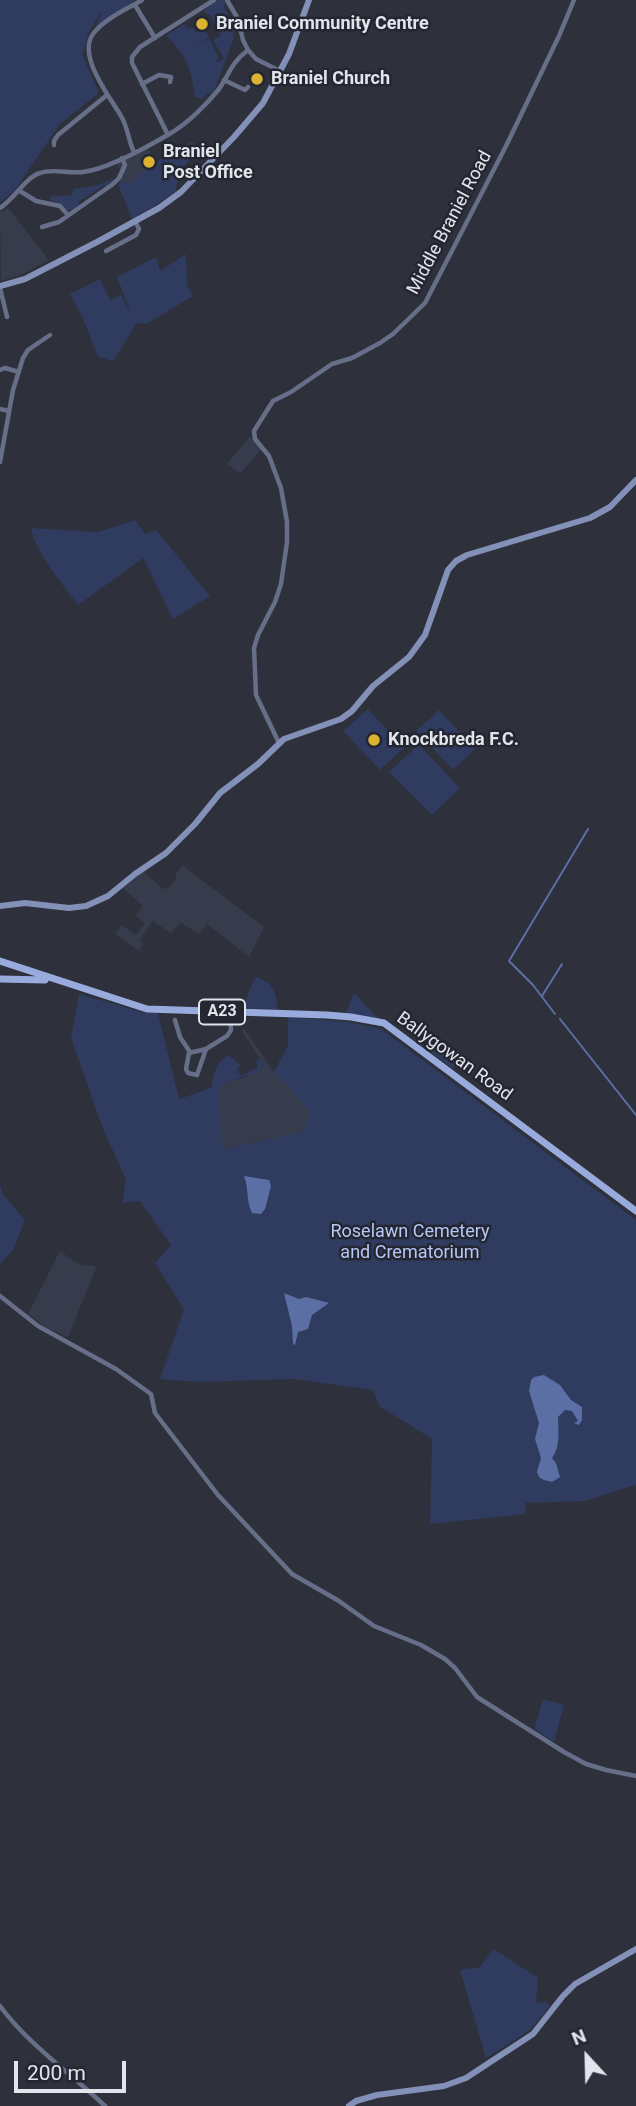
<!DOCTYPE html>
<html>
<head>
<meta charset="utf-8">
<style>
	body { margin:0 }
	#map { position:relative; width:636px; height:2106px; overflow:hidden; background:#2e313b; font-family:Roboto,sans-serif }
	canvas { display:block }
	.north { position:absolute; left:552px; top:2022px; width:70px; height:70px; -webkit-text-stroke:5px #242731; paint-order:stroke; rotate:338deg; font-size:19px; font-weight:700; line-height:28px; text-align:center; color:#e2e5eb }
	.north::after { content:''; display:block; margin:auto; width:24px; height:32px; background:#e2e5eb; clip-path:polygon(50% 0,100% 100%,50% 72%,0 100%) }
	.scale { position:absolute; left:14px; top:2061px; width:112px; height:32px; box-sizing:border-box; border:4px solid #e2e5eb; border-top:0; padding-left:9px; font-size:21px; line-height:24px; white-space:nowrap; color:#e2e5eb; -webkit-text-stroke:5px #242731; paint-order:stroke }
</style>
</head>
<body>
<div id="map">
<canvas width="636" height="2106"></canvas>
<div class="north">N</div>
<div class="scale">200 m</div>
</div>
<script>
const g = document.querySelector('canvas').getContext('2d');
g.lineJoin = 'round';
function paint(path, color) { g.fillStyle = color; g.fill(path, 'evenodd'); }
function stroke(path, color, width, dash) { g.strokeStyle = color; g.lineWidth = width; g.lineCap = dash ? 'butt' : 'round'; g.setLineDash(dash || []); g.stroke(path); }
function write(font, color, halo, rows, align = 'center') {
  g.font = font + ' Roboto,sans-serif'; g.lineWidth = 5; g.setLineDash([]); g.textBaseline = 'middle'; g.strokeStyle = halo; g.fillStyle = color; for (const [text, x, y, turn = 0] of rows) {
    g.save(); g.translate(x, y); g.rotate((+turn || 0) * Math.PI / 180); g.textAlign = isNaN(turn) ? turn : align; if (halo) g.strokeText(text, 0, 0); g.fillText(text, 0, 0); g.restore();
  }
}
paint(new Path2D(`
	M148,149L157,164L138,175L137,179L130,183L120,182L121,171L117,164Z
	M8,208L49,260L25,273L1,281L0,212Z
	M250,436L261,449L240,474L227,464Z
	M182,865L264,927L249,957L207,924L199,934L181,923L170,933L153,921L140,939L143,944L139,951L115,934L122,925L135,935L145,924L136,915L143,906L123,888L143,871L162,888L168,889L176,879L175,876Z
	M245,1030L274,1072L312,1112L302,1132L224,1149L219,1123V1086L242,1078L263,1068V1064L242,1031Z
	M60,1251L79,1265L97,1266L68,1337L47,1328L28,1314Z`), '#363c4b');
paint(new Path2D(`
	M0,0H135L95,28L103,9L89,32L82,55L99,93L60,124L15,190L0,202Z
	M217,0H223L225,2L224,7L231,20L216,28L211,16L205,13L204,10Z
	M185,24L188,29L193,27L195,32L206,31L209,37L189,48L209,38L219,58L216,60L217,62L224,59L213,40L221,35L219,31L221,28L231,24L235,25L233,41L215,88L211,94L208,93L202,99L195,97C190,65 188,58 166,35Z
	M193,141L198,150L180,171L175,192L151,208L132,219L118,184L120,182L129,183L137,179V175L156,165V162Z
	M117,178L107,186L105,185L78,202L79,206L70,211L49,199L53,196L72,195L73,189L94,186Z
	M186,254L187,285L193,296L146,324L137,323L113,361L98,357L82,316L70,294L100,279L110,300L121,295L131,313L117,277L156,257L160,271Z
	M135,520L145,534L156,530L210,596L173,619L143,558L78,605C64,586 34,551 31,528L98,532Z
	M368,709L404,748L380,770L343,731Z
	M439,710L475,749L453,770L416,731Z
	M417,746H420L460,788L432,815L389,772Z
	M257,977C276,985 275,991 278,1010L243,1008L254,979Z
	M354,993L379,1019L346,1013Z
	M79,994L142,1012L158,1013L179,1099L211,1088C214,1074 215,1062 229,1055L241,1066L237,1068L241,1076L258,1067L256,1062L259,1058L263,1064L261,1070L219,1086C221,1108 219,1128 224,1149L302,1132L311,1112L274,1072L288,1045V1017L349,1022L381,1029L636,1220V1485L584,1501L525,1503L526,1514L430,1524L432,1439L379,1406L373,1390L295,1379L199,1382L160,1379L184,1309L155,1263L171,1245L140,1201L122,1203L126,1180L102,1126L71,1038Z
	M441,1040L464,1059L452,1068L429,1051Z
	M0,1185L3,1194L25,1220L13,1250L0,1264Z
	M543,1699L564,1705L554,1742L534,1729Z
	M494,1949L538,1978L536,2001L538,2003L544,2001L550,2006L530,2030L486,2058L460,1970L480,1967Z`), '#2f3b5f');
paint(new Path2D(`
	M244,1176L269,1180L271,1186L265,1209L261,1214L252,1213C246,1201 249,1189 244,1176Z
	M284,1293L299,1299L306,1297L329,1303L312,1315L308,1329L298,1332L295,1345L293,1344L292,1326Z
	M544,1375L560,1385L571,1400L582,1407V1420L579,1425L574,1423L578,1421L572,1411L565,1410L558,1417C558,1431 561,1446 552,1458L556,1463L560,1477L552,1482L544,1480L539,1477L537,1472L541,1458L535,1439L539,1423L529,1391L531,1380L534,1377Z`), '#5c6fa5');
stroke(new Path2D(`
	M542,996L562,964
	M555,1014L533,985L509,961L588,829
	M560,1019L636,1115`), '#5c6fa5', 2);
stroke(new Path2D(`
	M227,0L238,19L243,40L248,50L256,59L280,71
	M135,5L155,38
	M224,80L245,90L248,87
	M142,84L159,75L171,77L170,82
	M168,135L132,63V57L140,47L214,0
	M54,145V141L58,135L107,95
	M134,152C128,140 128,127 121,116C110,97 77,56 93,34C104,19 127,9 142,0
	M20,191L36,201L60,206L68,215
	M0,208C14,199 26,177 40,173C53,168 69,174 83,172C108,169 149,146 171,133C188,123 207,104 219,89C230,73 231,63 248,50
	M42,227L59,222L113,184L119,178L125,165L122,158
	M106,251L136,235L139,229L135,221
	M0,288L7,317
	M0,370L5,368L19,372
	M0,409L9,411
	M0,462L13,390L23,358L28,350L50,335
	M279,743L256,695L254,648L258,635L275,602L281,584L287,542V522L281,488L269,456L255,439L254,431L273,401L291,392L332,364L352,358L380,343L393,334L425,303L506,146L559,36L574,0
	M175,1020L180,1037L190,1052
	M206,1049L189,1053L186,1069L188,1073L197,1075L206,1049L227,1036L231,1030L230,1012
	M0,1296L38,1326L116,1369L151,1394L155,1413L218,1495L292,1574L339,1601L374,1626L421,1645L445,1659L455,1668L477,1697L564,1752L586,1764L606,1770L636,1776
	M0,2006C29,2045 70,2073 105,2106`), '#666f87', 4.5);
stroke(new Path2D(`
	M0,286L25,279L97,242L159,208L181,192L234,137L263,103L289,54L309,0
	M0,906L25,903L69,908L86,906L108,896L135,874L166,853L195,824L220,793L258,764L284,739L341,719L352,711L373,686L409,657L425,635L448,570L456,561L467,555L590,518L610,507L636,480
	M349,2106L356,2101L377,2095L444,2086L466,2078L533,2034L563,1996L575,1984L636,1949`), '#8391b8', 6);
stroke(new Path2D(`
	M0,961L147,1009L327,1015L351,1017L384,1023L636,1211
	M0,979L45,980`), '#99abdd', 7);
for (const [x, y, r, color] of [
	[202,24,7,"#dcb233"],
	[257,79,7,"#dcb233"],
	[149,162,7,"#dcb233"],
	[374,740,7,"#dcb233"]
]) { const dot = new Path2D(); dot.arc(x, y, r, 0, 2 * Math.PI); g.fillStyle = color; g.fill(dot); stroke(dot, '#242731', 2.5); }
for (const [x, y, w] of [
	[222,1012,46]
]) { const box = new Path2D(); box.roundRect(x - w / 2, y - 12.5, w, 25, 5); g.fillStyle = '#242731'; g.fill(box); stroke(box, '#e2e5eb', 2); }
write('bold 16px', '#e2e5eb', null, [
	["A23",222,1012]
]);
write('bold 18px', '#e2e5eb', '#242731', [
	["Braniel Community Centre",216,24],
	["Braniel Church",271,79],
	["Braniel",163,152],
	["Post Office",163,173],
	["Knockbreda F.C.",388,740]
], 'left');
write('18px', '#e2e5eb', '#242731', [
	["Middle Braniel Road",450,223,-62],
	["Ballygowan Road",454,1057,36]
]);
write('18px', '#b5c7f7', '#242731', [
	["Roselawn Cemetery",410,1232],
	["and Crematorium",410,1253]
]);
</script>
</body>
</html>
